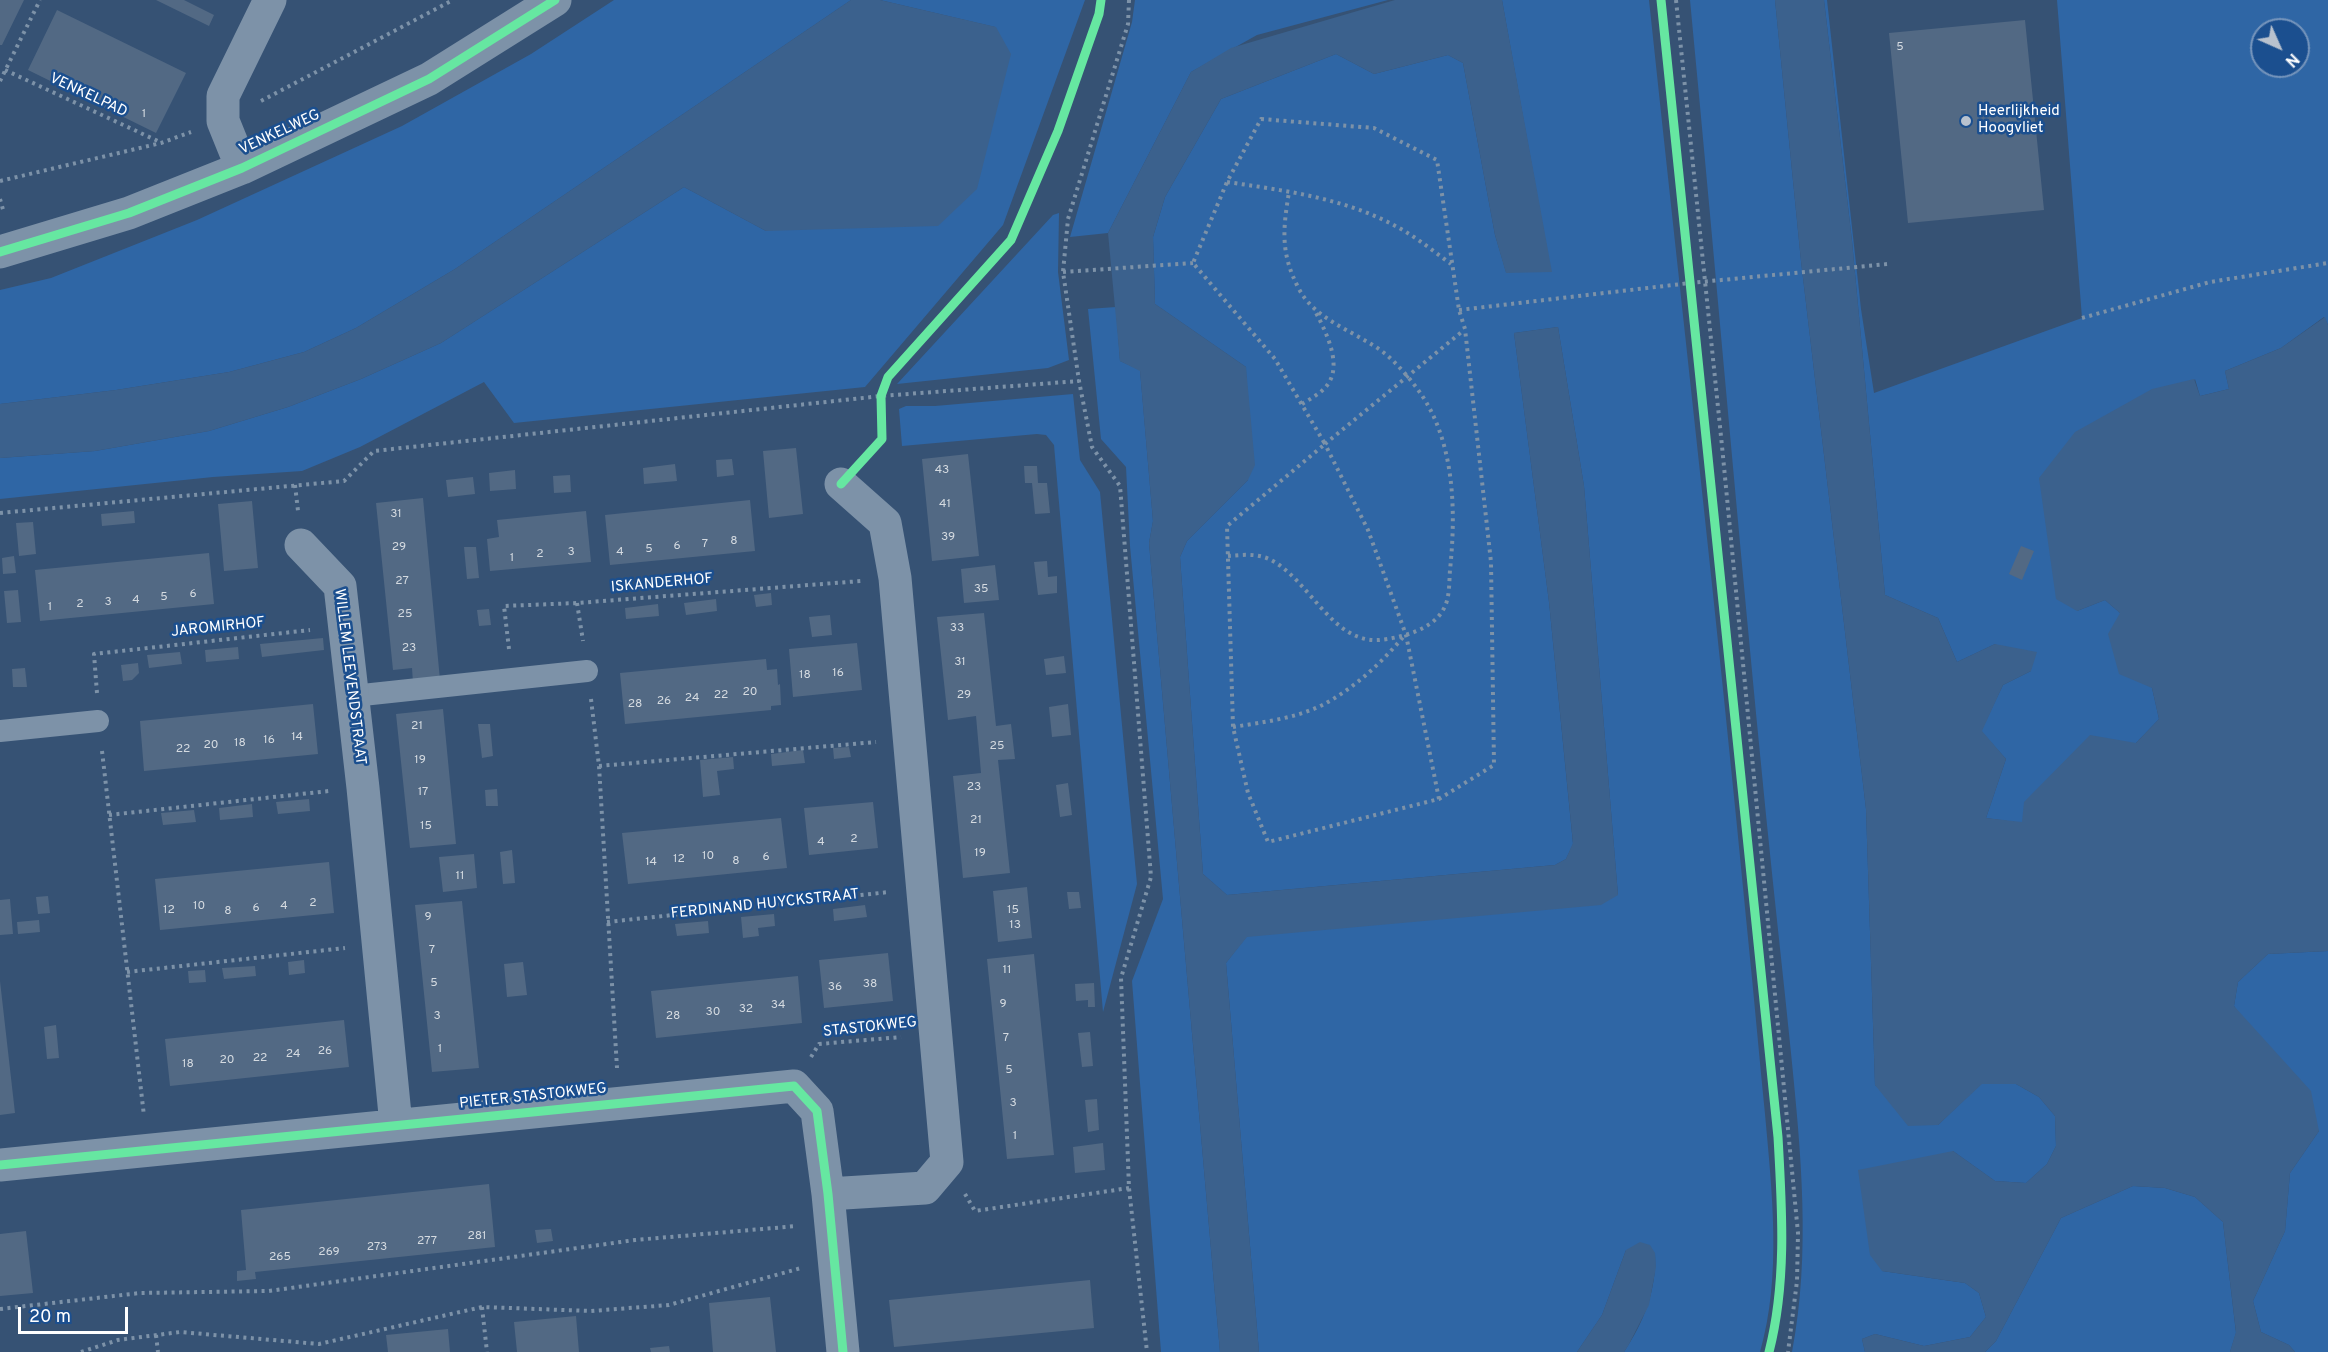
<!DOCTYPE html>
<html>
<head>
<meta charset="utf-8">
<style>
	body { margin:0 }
	#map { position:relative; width:2328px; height:1352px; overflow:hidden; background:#365274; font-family:Overpass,sans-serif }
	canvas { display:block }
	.north { position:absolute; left:2250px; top:18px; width:60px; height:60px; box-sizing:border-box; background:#1b4f8f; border:2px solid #7695bc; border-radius:50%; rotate:135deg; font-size:16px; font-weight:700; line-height:24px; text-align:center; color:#fff }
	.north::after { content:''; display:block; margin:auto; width:21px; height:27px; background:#b9c2ce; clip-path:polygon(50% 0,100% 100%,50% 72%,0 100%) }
	.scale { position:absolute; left:18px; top:1307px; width:110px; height:27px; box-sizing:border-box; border:3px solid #fff; border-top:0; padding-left:8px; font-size:18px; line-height:21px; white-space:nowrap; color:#fff; -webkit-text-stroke:4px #1b4f8f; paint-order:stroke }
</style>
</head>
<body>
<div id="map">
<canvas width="2328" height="1352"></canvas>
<div class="north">N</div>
<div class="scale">20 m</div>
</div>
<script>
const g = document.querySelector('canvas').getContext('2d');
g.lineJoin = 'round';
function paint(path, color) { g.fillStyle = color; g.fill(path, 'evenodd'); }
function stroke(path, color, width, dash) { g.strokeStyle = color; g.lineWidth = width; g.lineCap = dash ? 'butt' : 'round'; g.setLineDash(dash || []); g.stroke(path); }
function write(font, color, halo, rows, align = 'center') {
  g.font = font + ' Overpass,sans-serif'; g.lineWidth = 5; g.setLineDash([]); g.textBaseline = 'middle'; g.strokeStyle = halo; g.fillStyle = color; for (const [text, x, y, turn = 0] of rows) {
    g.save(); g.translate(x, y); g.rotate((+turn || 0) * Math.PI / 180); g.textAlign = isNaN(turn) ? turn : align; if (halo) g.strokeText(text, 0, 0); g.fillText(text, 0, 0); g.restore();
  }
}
paint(new Path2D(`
	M614,0H851L455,269L356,328L304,352L229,372L116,390L0,404V290L51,278L197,220L402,126L531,54Z
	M880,0H1085L1003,225L865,387L514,423L484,382L360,447L302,471L213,477L0,499V458L95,451L209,431L288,407L361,379L441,343L684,187L766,231L995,27Z
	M1135,0H1388L1257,35L1191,72L1108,233L1070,237L1132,22Z
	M1502,0H1649C1682,312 1718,625 1748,938C1754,996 1759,1055 1765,1114C1772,1192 1782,1276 1760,1352H1624C1644,1322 1657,1289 1655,1253L1626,1250L1602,1315L1577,1352H1259L1226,963L1247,936L1618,895L1584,486L1558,327L1514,333L1549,602L1573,844L1566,859L1555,865L1227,895L1203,874L1180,557L1187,541L1248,480L1246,367L1155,304L1153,237L1165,197L1221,99L1336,54L1374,74L1448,55L1463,63L1495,235L1506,272H1551Z
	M1690,0H1775L1801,261L1866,809L1875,1085L1938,1125L1981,1084H2016L2039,1097L2055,1116L2056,1146L2047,1164L2026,1183L1995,1181L1953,1151L1882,1271L1965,1283L1979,1293L1986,1317L1970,1337L1924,1346L1875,1334L1862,1339L1865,1352H1792C1811,1253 1801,1153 1791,1053C1783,974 1774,895 1766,815C1739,544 1716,272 1690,0Z
	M1824,0H1827L1861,309L1874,393L2082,318L2057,0H2328V325L2324,317L2281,348L2225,371L2229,389L2200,396L2195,379L2077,611L2105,600L2120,613L2152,688L2159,719L2136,743L2022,823L1986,818L2006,759L1981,731L2003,685L2031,671L1995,644L1957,662L1938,618L1885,595L1852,241ZM2262,30H2298V66H2262Z
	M1059,213L1058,272L1069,360L1048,368L897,384L1053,215Z
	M1116,307L1120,361L1140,370L1153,521L1149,543L1220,1352H1161L1132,981L1163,899L1130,546L1126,467L1101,439L1088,309Z
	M1073,394L1080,460L1100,492L1137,884L1103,1012L1054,445L1046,435L1037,434L902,446L899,409L906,406H935Z
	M2328,951V1352H2295L2289,1345L2261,1332L2253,1301L2285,1231L2290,1173L2319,1131L2234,1006L2238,982L2268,954Z
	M2133,1186L2165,1188L2195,1197L2223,1222L2236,1333L2230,1352H1985L1996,1341L2061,1218Z`), '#2f66a5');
paint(new Path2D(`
	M851,0H880L996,27L1011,54L977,189L938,226L766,231L684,187L441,343L361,379L288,407L209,431L95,451L0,458V404L116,390L229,372L304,352L356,328L455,269Z
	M1395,0H1502L1552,272L1506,273L1495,235L1463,63L1448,55L1374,74L1336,54L1221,99L1165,197L1153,237L1155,304L1246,367L1255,465L1248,480L1187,541L1180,557L1203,874L1227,895L1555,865L1566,859L1573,843L1549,602L1514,333L1558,327L1584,486L1618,895L1601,905L1247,937L1226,963L1259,1352H1220L1149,543L1153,521L1140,371L1120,361L1108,233L1191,72L1231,48Z
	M1775,0H1824L1852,241L1885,595L1938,618L1957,662L1995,644L2037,652L2031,671L2003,685L1982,731L2006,759L1986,818L2022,822L2024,802L2090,735L2136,743L2159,719L2152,688L2119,674L2108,634L2120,613L2105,600L2077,611L2056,599L2039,478L2075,432L2152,389L2194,379L2200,396L2229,389L2225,371L2281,348L2325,317L2328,325V951L2268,954L2238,982L2234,1006L2311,1091L2319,1131L2290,1173L2285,1231L2253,1301L2261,1332L2289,1345L2295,1352H2230L2236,1332L2223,1222L2195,1197L2165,1188L2133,1186L2061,1218L1996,1341L1985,1352H1865L1862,1339L1875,1334L1924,1346L1970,1337L1986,1317L1979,1293L1965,1283L1882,1271L1870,1255L1858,1170L1953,1151L1995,1181L2026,1183L2047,1164L2056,1146L2055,1116L2039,1097L2016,1084H1982L1938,1125L1908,1126L1875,1085L1866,809L1801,261Z
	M1640,1242L1650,1245L1655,1253L1656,1267L1649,1305L1628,1346L1624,1352H1577L1602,1315L1626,1250Z`), '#3b618d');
paint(new Path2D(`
	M0,0H24L2,45H0Z
	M156,0H184L214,15L209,26Z
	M57,10L186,73L156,133L28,70Z
	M2025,20L2044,210L1908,223L1889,33Z
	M796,448L803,514L769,518L763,451Z
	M968,454L979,556L932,561L922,459Z
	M732,459L734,475L717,477L716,460Z
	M675,464L677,481L644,484L643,468Z
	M1024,466H1037L1038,483H1047L1050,513L1035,514L1032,483H1025Z
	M515,470L516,489L490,491L489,473Z
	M570,475L571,492L554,493L553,476Z
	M473,477L475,494L448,497L446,480Z
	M423,498L440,680L413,683L412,668L393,670L376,503Z
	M750,500L755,551L610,565L605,515Z
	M252,501L258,568L224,571L218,504Z
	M134,511L135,523L102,526L101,514Z
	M586,511L591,562L490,571L487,539L499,537L497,520Z
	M33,522L36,554L19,556L16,523Z
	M2021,546L2034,551L2022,580L2009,574Z
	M464,547H476L479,578L467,579Z
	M209,553L214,604L40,621L35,570Z
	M14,556L16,573L3,574L2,558Z
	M1047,561L1048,577L1057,576V593L1038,595L1034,562Z
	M995,565L999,600L964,603L961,569Z
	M18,590L21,622L7,623L4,591Z
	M771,593L772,605L756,607L754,595Z
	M716,599L717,611L686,615L684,603Z
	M658,604L659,616L626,619L625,608Z
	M489,609L491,625L479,626L477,610Z
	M984,613L996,726L1011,724L1015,759L998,760L1010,873L963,878L953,776L981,773L976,716L948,720L937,617Z
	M830,615L832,635L812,637L809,617Z
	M323,638L324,650L262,657L260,644Z
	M857,643L862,690L793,697L789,649Z
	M238,647L239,659L206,662L205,650Z
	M180,652L182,664L149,668L147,655Z
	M1064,656L1066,673L1046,675L1044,659Z
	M766,659L767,670L777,669L778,685L780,684L781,705L771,706V710L625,724L620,673Z
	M138,663L139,673L132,680L123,681L121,665Z
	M25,668L27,687H13L12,669Z
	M313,704L318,754L144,771L140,721Z
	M1068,704L1071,735L1052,737L1049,707Z
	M443,709L456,844L410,848L396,714Z
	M478,724H490L493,756L482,758Z
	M849,747L851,757L834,759L833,748Z
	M803,750L805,763L772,766L771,754Z
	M733,757L734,769L717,771L720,795L703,797L700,760Z
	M1068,783L1072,815L1060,817L1056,785Z
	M497,789L498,806H486L485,790Z
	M309,799L310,811L278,814L276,802Z
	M873,802L878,848L809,855L804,808Z
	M252,804L253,817L220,820L219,808Z
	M194,810L196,822L163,825L161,813Z
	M781,818L787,868L628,884L622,833Z
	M512,850L515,883L503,884L500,852Z
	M474,854L477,888L443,892L439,857Z
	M329,862L334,913L160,930L155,879Z
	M1027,887L1032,938L998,942L993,891Z
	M1067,892H1079L1081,908L1069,909Z
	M48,896L50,913L38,914L36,897Z
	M10,899L13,934L0,935V900Z
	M462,901L479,1068L432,1072L415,905Z
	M865,905L867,917L834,921L833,909Z
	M774,914L775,926L758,928L759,936L743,938L741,917Z
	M39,920L40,932L18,934L17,922Z
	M708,921L709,933L677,936L675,924Z
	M888,953L893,1001L824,1008L819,960Z
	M1034,954L1054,1155L1007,1159L987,959Z
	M304,960L305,973L289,975L288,962Z
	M523,962L527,995L507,997L504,964Z
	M255,966L256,976L224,979L222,968Z
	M205,970L206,982L189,983L188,971Z
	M798,976L802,1023L656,1038L651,991Z
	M0,981L15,1113L0,1115Z
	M1094,983L1095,1007H1088V1000L1076,1001L1075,984Z
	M344,1020L349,1067L170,1086L165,1039Z
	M56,1025L59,1058L47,1059L44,1027Z
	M1090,1032L1093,1066L1082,1067L1078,1033Z
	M1097,1099L1099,1130L1088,1132L1085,1100Z
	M1103,1143L1105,1170L1075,1173L1073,1147Z
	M489,1184L495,1247L255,1272L256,1279L237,1281V1271L246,1270L241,1210Z
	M551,1229L553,1241L537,1243L535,1230Z
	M26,1231L33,1293L0,1296V1234Z
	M1090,1280L1094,1328L894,1347L889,1300Z
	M770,1297L776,1352H713L709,1303Z
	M576,1316L579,1352H517L514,1322Z
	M448,1329L450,1352H388L386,1335Z
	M669,1346L670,1352H651L650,1348Z`), '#526984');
stroke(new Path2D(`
	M1129,0L1128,24L1068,219L1063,272L1079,381L1092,447L1120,486L1151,877L1121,978L1129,1188L1147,1352
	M1676,0L1722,446L1798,1233L1797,1281L1788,1352
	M5,70L160,142
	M0,81L40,0
	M261,101L453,0
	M1261,119L1374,128L1437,160L1459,310L1465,329L1491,562L1494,765L1439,799L1268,842L1248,793L1233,727L1227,526L1325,444L1275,359L1193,263L1227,182Z
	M0,181L161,143L191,132
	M1227,182C1288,191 1352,199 1406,232C1421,241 1436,253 1451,264
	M0,199L4,213
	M1063,272L1193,263
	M1459,310L1690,283L1888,264
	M2082,318L2210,282L2328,263
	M1302,404C1310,399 1322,393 1328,384C1343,363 1324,328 1314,309
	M295,485L298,511
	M0,513L344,481L374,451L881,396L1079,381
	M1228,556C1241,555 1256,553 1269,559C1309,578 1331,643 1379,640C1400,638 1432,630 1443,610C1450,599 1449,583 1450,570C1456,512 1455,444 1421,394C1412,381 1400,367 1388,356C1361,333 1316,322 1299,289C1280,253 1283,229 1289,192
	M577,603L583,641
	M509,649L504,606L577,603L861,581
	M97,693L94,654L310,630
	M591,699L599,766L617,1068
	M1233,727C1264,722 1300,718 1328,702C1358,685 1383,661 1405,635
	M102,751L144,1116
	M599,766L876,742
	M1439,799L1406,635L1368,530L1325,444L1464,330
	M109,815L329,791
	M607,922L889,892
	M127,972L345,948
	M811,1057L819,1044L901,1037
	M965,1194L975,1211L1129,1188
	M482,1307L487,1352
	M0,1309L140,1293L269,1291L635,1240L797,1226
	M156,1335L158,1352
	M81,1352L118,1340L180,1332L319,1344L482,1307L591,1311L669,1305L801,1268`), '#7d92a8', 4, [3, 4.5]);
stroke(new Path2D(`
	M353,696L587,671
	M0,731L98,721`), '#7d92a8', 22);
stroke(new Path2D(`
	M242,168L223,121V96L270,0
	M0,252L129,213L242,168L429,79L555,0
	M301,545L340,586L363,788L396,1125
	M0,1165L794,1086L817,1111L828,1194L843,1352
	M828,1194L925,1188L947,1162L895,578L885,523L841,484`), '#7d92a8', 33);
stroke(new Path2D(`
	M1661,0L1778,1137C1782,1208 1787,1282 1769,1352
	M0,252L129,213L242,168L429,79L555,0
	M841,484L882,439L881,396L888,377L1011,240L1058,131L1099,14L1101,0
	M0,1165L794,1086L817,1111L828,1194L843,1352`), '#66e7a1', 9);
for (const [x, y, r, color] of [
	[1966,121,6,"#b9c2ce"]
]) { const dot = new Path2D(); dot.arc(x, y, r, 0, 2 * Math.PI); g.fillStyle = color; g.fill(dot); stroke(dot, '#1b4f8f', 2); }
write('12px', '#d4dae0', null, [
	["5",1900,48],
	["1",144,115],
	["43",942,471],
	["41",945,505],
	["31",396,515],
	["39",948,538],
	["8",734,542],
	["7",705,545],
	["6",677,547],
	["29",399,548],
	["5",649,550],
	["3",571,553],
	["4",620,553],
	["2",540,555],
	["1",512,559],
	["27",402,582],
	["35",981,590],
	["6",193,595],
	["5",164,598],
	["4",136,601],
	["3",108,603],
	["2",80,605],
	["1",50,608],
	["25",405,615],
	["33",957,629],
	["23",409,649],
	["31",960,663],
	["16",838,674],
	["18",805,676],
	["20",750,693],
	["22",721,696],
	["29",964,696],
	["24",692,699],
	["26",664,702],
	["28",635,705],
	["21",417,727],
	["14",297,738],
	["16",269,741],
	["18",240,744],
	["20",211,746],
	["25",997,747],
	["22",183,750],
	["19",420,761],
	["23",974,788],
	["17",423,793],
	["21",976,821],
	["15",426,827],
	["2",854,840],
	["4",821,843],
	["19",980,854],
	["10",708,857],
	["6",766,858],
	["12",679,860],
	["8",736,862],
	["14",651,863],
	["11",460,877],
	["2",313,904],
	["10",199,907],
	["4",284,907],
	["6",256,909],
	["12",169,911],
	["15",1013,911],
	["8",228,912],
	["9",428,918],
	["13",1015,926],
	["7",432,951],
	["11",1007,971],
	["5",434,984],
	["38",870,985],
	["36",835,988],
	["9",1003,1005],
	["34",778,1006],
	["32",746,1010],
	["30",713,1013],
	["3",437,1017],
	["28",673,1017],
	["7",1006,1039],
	["1",440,1050],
	["26",325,1052],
	["24",293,1055],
	["22",260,1059],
	["20",227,1061],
	["18",188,1065],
	["5",1009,1071],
	["3",1013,1104],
	["1",1015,1137],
	["281",477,1237],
	["277",427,1242],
	["273",377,1248],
	["269",329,1253],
	["265",280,1258]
]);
write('15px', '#fff', '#1b4f8f', [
	["VENKELPAD",88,96,25],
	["VENKELWEG",280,133,-25],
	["ISKANDERHOF",662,584,-5],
	["JAROMIRHOF",218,628,-6],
	["WILLEM LEEVENDSTRAAT",349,677,83],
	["FERDINAND HUYCKSTRAAT",765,905,-6],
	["STASTOKWEG",870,1028,-6],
	["PIETER STASTOKWEG",533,1097,-6]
]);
write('15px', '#fff', '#1b4f8f', [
	["Heerlijkheid",1978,112],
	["Hoogvliet",1978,129]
], 'left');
</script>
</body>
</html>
